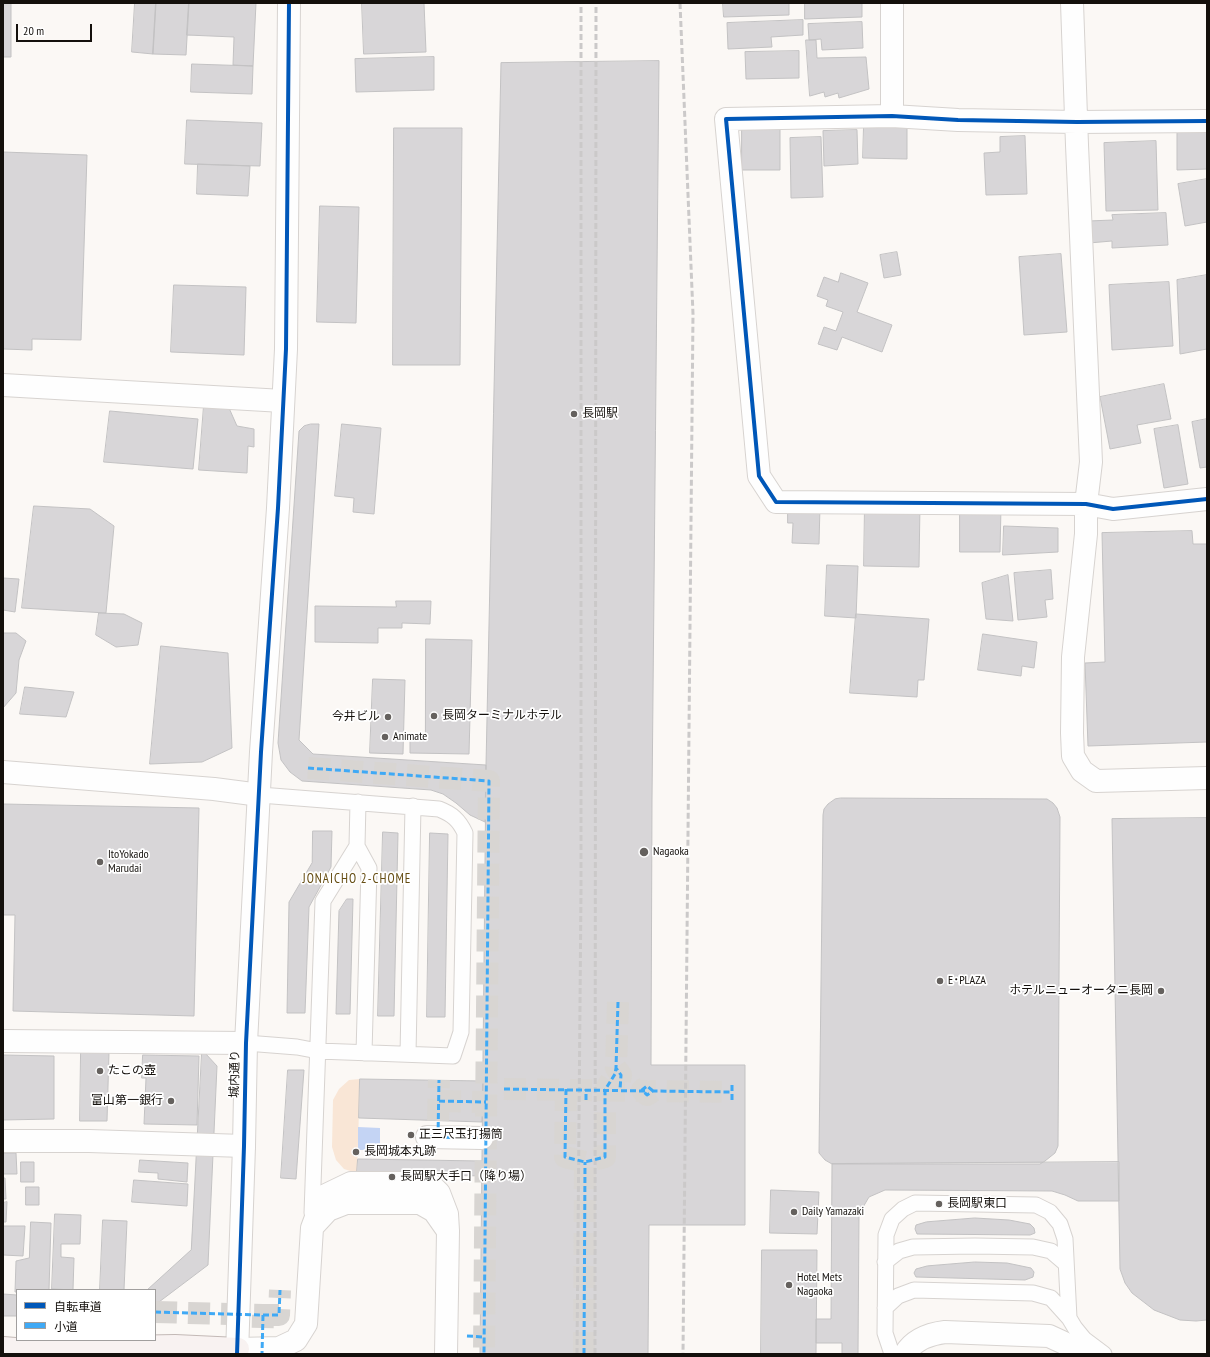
<!DOCTYPE html>
<html>
<head>
<meta charset="utf-8">
<style>
	body { margin:0 }
	#map { position:relative; width:1210px; height:1357px; overflow:hidden; background:#fbf8f5; font-family:"PT Sans Narrow","Noto Sans JP",sans-serif }
	canvas { display:block }
	.frame { position:absolute; inset:0; border:4px solid #14100c; pointer-events:none }
	.legend { position:absolute; left:16px; top:1289px; width:140px; height:52px; box-sizing:border-box; background:#fff; border:1px solid #a19f9e; margin:0; padding:5px 7px; list-style:none; font-size:12px; color:#14100c }
	.legend li { display:flex; align-items:center; gap:8px; height:20px }
	.legend b { width:20px; border:1px solid #a19f9e }
	.scale { position:absolute; left:16px; top:24px; width:76px; height:18px; box-sizing:border-box; border:2px solid #14100c; border-top:0; padding-left:5px; font-size:12px; line-height:14px; white-space:nowrap; color:#14100c; -webkit-text-stroke:3px #fff; paint-order:stroke }
</style>
</head>
<body>
<div id="map">
<canvas width="1210" height="1357"></canvas>
<div class="frame"></div>
<ul class="legend">
<li><b style="height:5px;background:#0057b8"></b>自転車道</li>
<li><b style="height:5px;background:#3fa9f5"></b>小道</li>
</ul>
<div class="scale">20 m</div>
</div>
<script>
const g = document.querySelector('canvas').getContext('2d');
g.lineJoin = 'round';
function paint(path, color) { g.fillStyle = color; g.fill(path, 'evenodd'); }
function stroke(path, color, width, dash) { g.strokeStyle = color; g.lineWidth = width; g.lineCap = dash ? 'butt' : 'round'; g.setLineDash(dash || []); g.stroke(path); }
function write(font, color, halo, rows, align = 'center') {
  g.font = font + ' "PT Sans Narrow","Noto Sans JP",sans-serif'; g.lineWidth = 3.5; g.setLineDash([]); g.textBaseline = 'middle'; g.strokeStyle = halo; g.fillStyle = color; for (const [text, x, y, turn = 0] of rows) {
    g.save(); g.translate(x, y); g.rotate((+turn || 0) * Math.PI / 180); g.textAlign = isNaN(turn) ? turn : align; if (halo) g.strokeText(text, 0, 0); g.fillText(text, 0, 0); g.restore();
  }
}
paint(new Path2D(`
	M360,1079L357,1173L344,1169L336,1160L332,1147L333,1100L339,1089L349,1080Z`), '#f9e6d6');
paint(new Path2D(`
	M358,1127L380,1128V1150H358Z`), '#c4d4f4');
const building = new Path2D(`
	M3,3H11V57H3Z
	M135,3H156L153,54L132,52Z
	M156,3H189L186,55L153,54Z
	M189,3H256L253,66L233,65L234,37L187,35Z
	M362,3H424L426,52L364,54Z
	M723,3H789V15L724,17Z
	M805,3H862V17L805,19Z
	M803,20V35L771,37L772,47L728,49L727,23Z
	M862,22L863,48L822,50L821,39L809,40L808,24Z
	M806,40H816L817,58L866,57L869,89L839,98L838,93L825,97L824,92L810,96Z
	M799,51V78L746,79L745,52Z
	M434,57V90L356,92L355,59Z
	M659,61L652,800L651,1065H745V1225H649L648,1354H480L486,765L501,63Z
	M192,64L253,66L252,94L191,92Z
	M187,120L262,123L260,166L185,164Z
	M864,125L907,126V159L863,158Z
	M1207,127V169L1177,170V128Z
	M394,128H462L460,365H393Z
	M742,129H780V170H742Z
	M857,130L858,164L824,166L823,131Z
	M1025,136L1027,194L986,195L984,153L1000,152V137Z
	M821,137L823,197L791,198L790,138Z
	M1156,141L1158,210L1106,211L1104,143Z
	M3,152L87,155L81,340L32,339V350L3,349Z
	M198,164L250,166L248,196L197,194Z
	M1207,179V222L1185,226L1178,184Z
	M320,206L359,207L356,323L317,322Z
	M1166,213L1168,245L1112,248V241L1089,243L1088,221L1113,220L1112,215Z
	M897,252L901,275L884,278L880,255Z
	M1061,254L1067,332L1024,335L1019,257Z
	M841,273L868,283L857,312L892,325L882,352L842,337L837,350L818,344L824,327L836,331L843,312L826,306L828,300L817,296L824,277L838,282Z
	M1207,275V349L1180,354L1177,280Z
	M1169,282L1173,346L1112,350L1109,285Z
	M174,285L246,287L244,355L171,352Z
	M1164,384L1171,419L1137,425L1141,443L1110,449L1100,397Z
	M204,405L229,408L237,426L254,429V447L248,446L247,473L199,470Z
	M110,411L198,419L193,469L104,462Z
	M1207,419V467L1200,468L1192,422Z
	M311,424H319L299,740L313,754L486,765L485,822L470,815L456,803L443,794L431,790L302,781L290,772L281,760L278,743L299,431L304,426Z
	M342,424L381,428L374,514L353,512L354,498L335,496Z
	M1178,425L1188,484L1164,488L1154,429Z
	M865,503L920,504L919,567L864,566Z
	M788,505L820,506L819,544L792,543L793,523H788Z
	M34,506L90,509L114,526L106,613L22,608Z
	M960,506L1001,507L1000,552H960Z
	M1004,526L1058,528V552L1003,555Z
	M1192,531L1193,544H1207V742L1088,746L1085,663L1105,662L1102,533Z
	M827,565L858,566L856,618L825,616Z
	M1051,570L1053,599L1045,600L1047,617L1018,620L1014,573Z
	M1008,575L1013,621L986,619L982,583Z
	M3,578L19,579L15,612L3,610Z
	M396,601H431L430,624L402,623V628H378V643L315,642V606L396,607Z
	M99,613L124,614L142,623L138,645L116,647L96,635Z
	M856,614L929,619L924,680H918L917,697L850,693Z
	M3,633H16L26,641L19,660L16,693L3,708Z
	M983,634L1037,642L1034,668L1022,666L1021,676L978,670Z
	M426,639L472,640L469,754L410,753V738H425Z
	M161,646L228,653L232,748L202,762L150,764Z
	M373,679L405,680L403,754L370,753Z
	M25,687L74,692L66,717L20,714Z
	M841,798L1047,799L1053,803L1057,808L1060,817L1058,1146L1055,1153L1045,1161L1040,1164H832L825,1160L819,1153L823,815L824,809L828,804L835,799Z
	M3,804L199,808L194,1016L13,1011L15,915H3Z
	M1207,818V1320L1196,1321L1180,1320L1154,1310L1132,1293L1125,1283L1120,1269L1112,819Z
	M313,831H332L331,867L309,907L305,1013H287L289,902L312,863Z
	M383,832L398,833L394,1016H378Z
	M430,833L448,834L445,1017H427Z
	M347,899H353L350,1014H336L339,911Z
	M81,1051L109,1052L107,1121H80Z
	M202,1053H205L217,1066L208,1265L155,1305V1290H147L191,1250Z
	M3,1055L54,1056V1119L3,1120Z
	M143,1055L199,1056L197,1125L144,1124L146,1078H142Z
	M288,1070H304L296,1179L281,1178Z
	M360,1079L483,1081L482,1122L359,1118Z
	M3,1153H16L17,1174H3Z
	M358,1159L482,1161V1176L357,1173Z
	M140,1160L188,1163L187,1182L158,1179V1173L139,1172Z
	M21,1162H34V1182H21Z
	M1119,1162V1201H1078L1065,1195L1052,1191L885,1190L869,1197L859,1214L858,1354H842V1343H816V1319H831L832,1164Z
	M3,1178H5L6,1199H3Z
	M134,1180L188,1184L187,1206L132,1202Z
	M26,1187H39V1205H26Z
	M771,1190L819,1192L817,1234L770,1233Z
	M7,1202L6,1222H3V1203Z
	M55,1214L81,1215L80,1244H61V1257L74,1258L73,1290L52,1289Z
	M975,1218L1009,1220L1030,1224L1034,1228L1035,1233L1030,1235L917,1234L915,1229L916,1225L926,1222Z
	M103,1220L127,1221L124,1290H100Z
	M31,1222L51,1223L49,1290H17V1292H15L16,1261L29,1258Z
	M3,1226H25L23,1256L3,1255Z
	M762,1250H817L816,1354H761Z
	M975,1262L1007,1263L1031,1268L1034,1272L1033,1277L1025,1280L916,1277L914,1273L916,1269L927,1266Z
	M3,1294L17,1295V1316H3Z`);
paint(building, '#d8d6d8');
stroke(building, '#c3c2c3', 1);
stroke(new Path2D(`
	M308,768L489,781L484,1354
	M618,1002L616,1068L621,1075L620,1081
	M646,1087L642,1090L647,1095L653,1091L732,1092
	M504,1089L647,1091
	M566,1089L565,1157L585,1162L605,1157V1090L615,1074L616,1068
	M439,1101L486,1102
	M438,1121L439,1080
	M155,1312L263,1315L262,1354
	M263,1315H279L280,1290
	M584,1354L585,1162`), '#d8d5d2', 22, [22, 11]);
const service = new Path2D(`
	M357,846L369,868L364,1053
	M246,1043L297,1047L318,1051L453,1056L461,1032L465,833C459,820 452,814 439,809L260,795
	M408,1054L413,806
	M312,1213L323,901L357,846L358,802
	M885,1262L899,1251L913,1247L975,1246L1033,1247L1051,1251L1065,1263
	M885,1308L898,1296L914,1290L1033,1293L1051,1298L1069,1318L1075,1328L1084,1339L1104,1354
	M892,1354L885,1333L886,1235L892,1219L903,1209L915,1203L1036,1205L1050,1212L1060,1224L1065,1239L1069,1318`);
const pedestrian = new Path2D(`
	M427,1137L482,1138`);
const minor = new Path2D(`
	M892,3V116
	M1072,3L1077,145L1091,462L1086,504V534L1073,657L1072,733L1073,756L1082,771L1096,781L1207,778
	M1207,121L1077,122L958,120L892,116L726,119L759,476L776,502L1086,504L1113,509L1207,499
	M3,385L283,401
	M3,772L214,789L260,795
	M3,1041L246,1043
	M3,1141H89L244,1146
	M315,1224L328,1210L346,1203H420L434,1211L448,1231L446,1354
	M238,1349L279,1348L296,1340L306,1324L312,1228L324,1196L351,1183H429L439,1193L447,1214L448,1231`);
const tertiary = new Path2D(`
	M237,1354L244,1146L246,1043L261,752L278,508L286,349L289,3
	M905,1354C914,1339 929,1334 945,1332L1049,1336L1088,1354`);
const primary = new Path2D(`
	M3,1348L15,1349L175,1346L238,1349`);
stroke(service, '#d7d3d0', 17);
stroke(pedestrian, '#d7d3d0', 24);
stroke(minor, '#d7d3d0', 24);
stroke(tertiary, '#d7d3d0', 24);
stroke(primary, '#c3b9b6', 24);
stroke(service, '#fefefe', 15);
stroke(pedestrian, '#fefefe', 22);
stroke(minor, '#fefefe', 22);
stroke(tertiary, '#fefefe', 22);
stroke(primary, '#f8f2f1', 22);
stroke(new Path2D(`
	M680,3L693,314L683,1354
	M577,1354L581,890V3
	M595,1354L596,3`), '#cbc9c9', 3, [6, 3]);
stroke(new Path2D(`
	M308,768L489,781L484,1354
	M618,1002L616,1068L621,1075L620,1090
	M732,1085V1101
	M504,1089L647,1091
	M566,1089L565,1157L585,1162L605,1157V1090L615,1074L616,1068
	M653,1091L647,1086L642,1090L647,1095L653,1091L732,1092
	M586,1100V1089
	M439,1101L486,1102
	M427,1137L486,1138
	M438,1137L439,1080
	M155,1312L263,1315L262,1354
	M263,1315H279L280,1290
	M467,1336L484,1337
	M584,1354L585,1162`), '#3fa9f5', 3, [6, 3]);
stroke(new Path2D(`
	M1207,121L1077,122L958,120L892,116L726,119L759,476L776,502L1086,504L1113,509L1207,499
	M237,1354L244,1146L246,1043L261,752L278,508L286,349L289,3`), '#0057b8', 4);
for (const [x, y, r, color] of [
	[574,414,4,"#65615e"],
	[434,716,4,"#65615e"],
	[388,717,4,"#65615e"],
	[385,737,4,"#65615e"],
	[644,852,5,"#65615e"],
	[100,862,4,"#65615e"],
	[940,981,4,"#65615e"],
	[1161,991,4,"#65615e"],
	[100,1071,4,"#65615e"],
	[171,1101,4,"#65615e"],
	[411,1135,4,"#65615e"],
	[356,1152,4,"#65615e"],
	[392,1177,4,"#65615e"],
	[939,1204,4,"#65615e"],
	[794,1212,4,"#65615e"],
	[789,1285,4,"#65615e"]
]) { const dot = new Path2D(); dot.arc(x, y, r, 0, 2 * Math.PI); g.fillStyle = color; g.fill(dot); stroke(dot, '#fff', 1.5); }
write('12px', '#14100c', '#fff', [
	["長岡駅",582,414],
	["長岡ターミナルホテル",442,716],
	["今井ビル",380,717,"right"],
	["Animate",393,737],
	["Nagaoka",653,852],
	["ItoYokado",108,855],
	["Marudai",108,869],
	["E･PLAZA",948,981],
	["ホテルニューオータニ長岡",1153,991,"right"],
	["たこの壺",108,1071],
	["富山第一銀行",163,1101,"right"],
	["正三尺玉打揚筒",419,1135],
	["長岡城本丸跡",364,1152],
	["長岡駅大手口（降り場）",400,1177],
	["長岡駅東口",947,1204],
	["Daily Yamazaki",802,1212],
	["Hotel Mets",797,1278],
	["Nagaoka",797,1292]
], 'left');
write('12px', '#14100c', '#fff', [
	["城内通り",235,1074,-89]
]);
g.letterSpacing = '1px';
write('13px', '#654c11', '#fff', [
	["JONAICHO 2-CHOME",357,879]
]);
g.letterSpacing = '0px';
</script>
</body>
</html>
